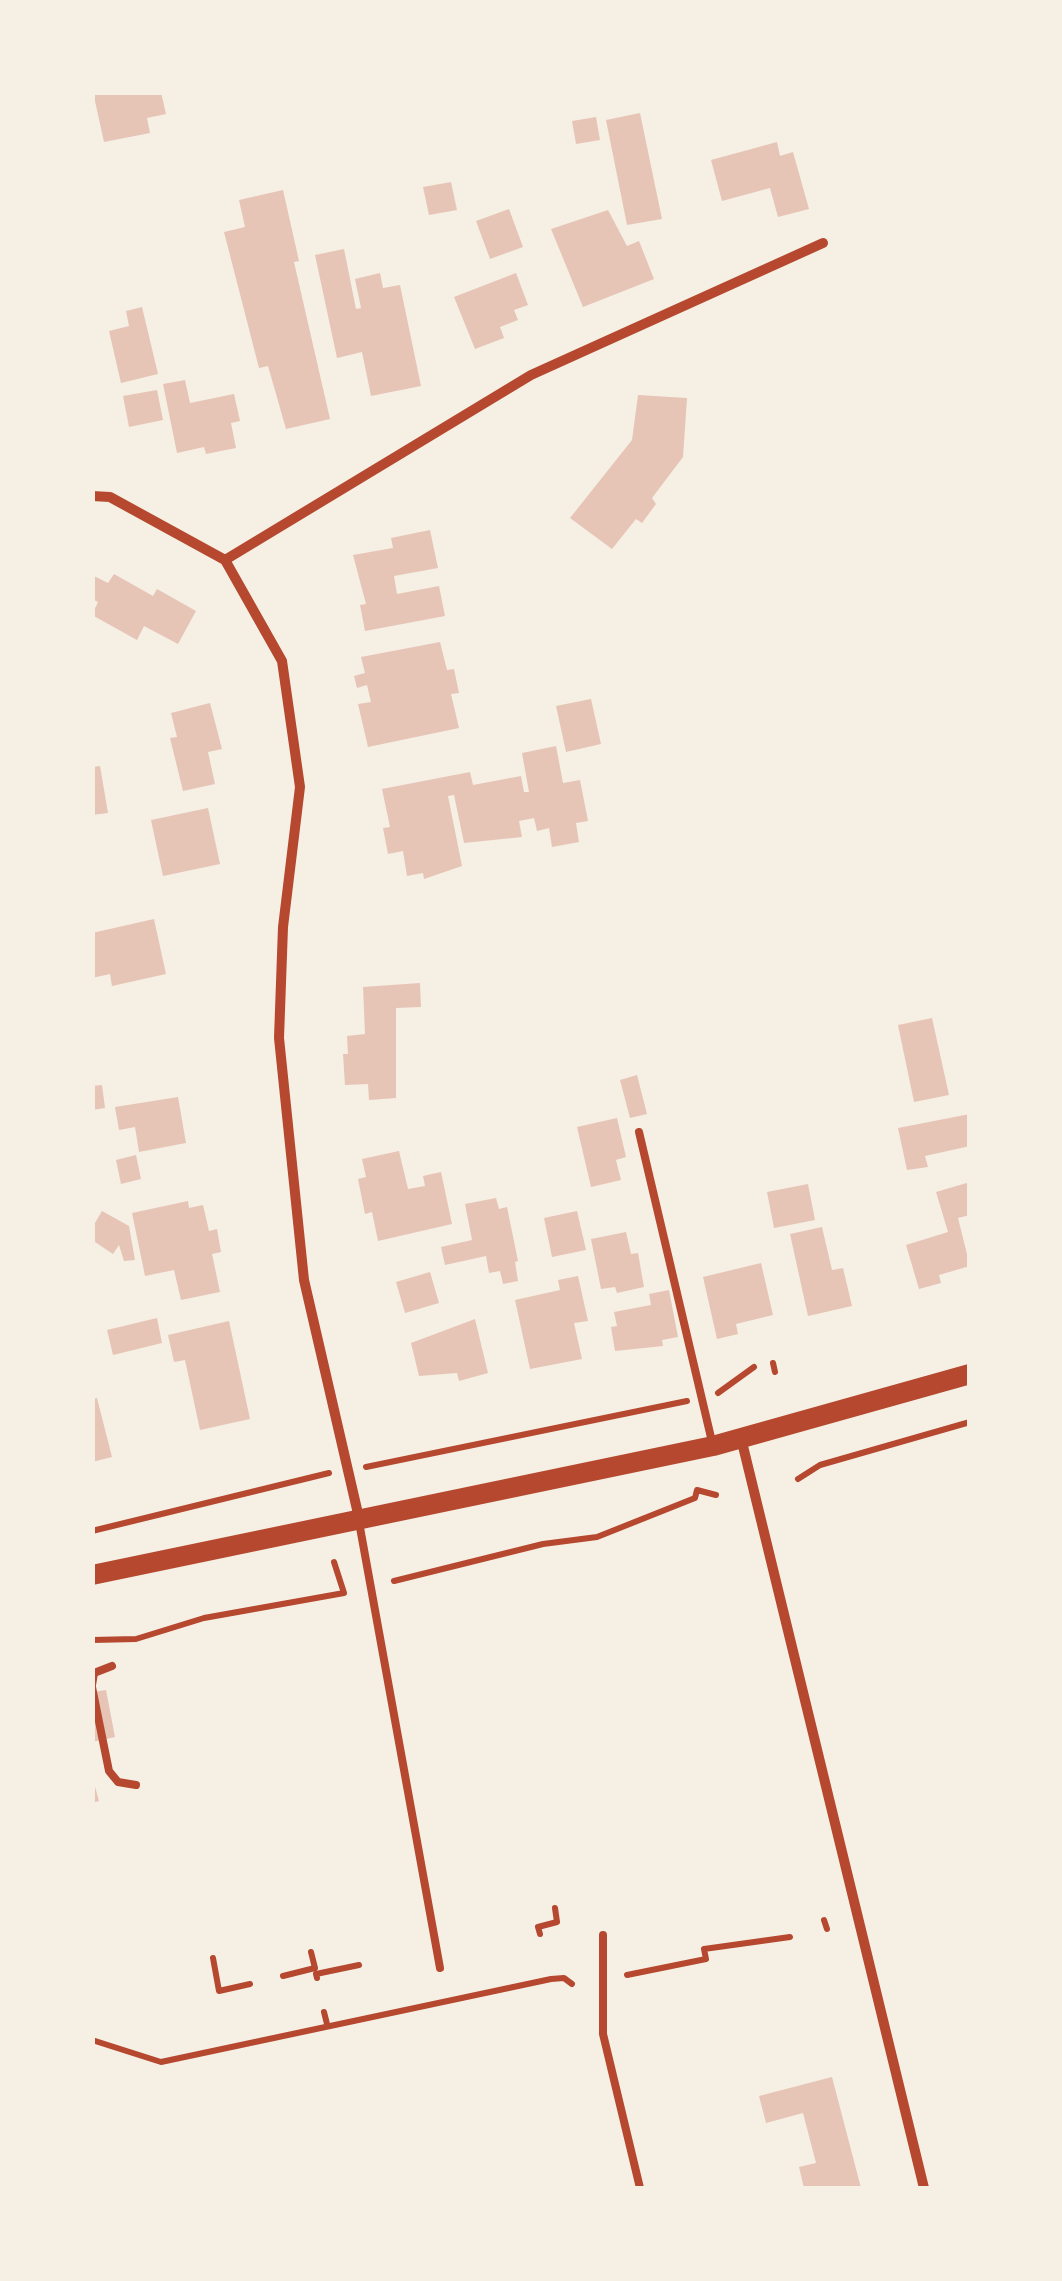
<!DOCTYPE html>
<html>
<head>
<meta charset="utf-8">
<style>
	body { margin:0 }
	#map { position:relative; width:1062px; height:2281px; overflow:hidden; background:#f6efe4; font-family:"PT Sans Narrow",sans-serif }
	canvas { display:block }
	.frame { position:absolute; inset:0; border:95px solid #f6efe4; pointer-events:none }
</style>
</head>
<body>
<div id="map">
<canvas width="1062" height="2281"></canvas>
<div class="frame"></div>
</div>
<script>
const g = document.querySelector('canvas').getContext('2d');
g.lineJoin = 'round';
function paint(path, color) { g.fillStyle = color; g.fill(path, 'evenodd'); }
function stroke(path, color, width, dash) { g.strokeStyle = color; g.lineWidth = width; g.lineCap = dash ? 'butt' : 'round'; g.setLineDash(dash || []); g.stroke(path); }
paint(new Path2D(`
	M93,92H161L166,114L147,118L150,133L104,142Z
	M640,113L662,219L627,225L606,120Z
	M596,117L600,140L576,144L572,121Z
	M777,142L780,156L793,152L809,209L778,217L770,188L722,201L711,160Z
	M451,182L457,210L429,215L423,187Z
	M283,190L299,261L294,262L330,419L286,429L268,366L259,368L224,232L245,227L239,200Z
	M509,209L523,247L490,259L476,221Z
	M608,210L627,246L639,241L654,279L583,307L551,229Z
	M344,249L356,309L361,308L355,279L380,273L383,288L400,285L421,386L371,396L362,352L337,358L315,255Z
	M516,273L528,305L514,310L518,320L500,327L504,338L475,349L454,297Z
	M142,307L158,374L121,383L109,331L129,326L126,311Z
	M185,380L190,403L234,394L240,421L231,423L236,448L206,454L204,447L177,453L163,384Z
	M157,390L163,420L129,427L123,396Z
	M638,395L687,398L683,457L652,498L656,504L642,523L636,519L612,549L570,518L632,440Z
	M430,530L438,568L394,576L397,594L439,586L445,616L365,631L360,605L366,604L353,555L393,548L391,538Z
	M114,574L153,596L157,589L196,611L178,644L144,626L137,640L92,615L98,602L92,599V575L108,583Z
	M440,642L447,670L454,669L459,693L451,694L459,728L368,747L358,704L371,702L367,685L357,688L354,676L365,673L361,657Z
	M591,699L601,744L566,752L556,706Z
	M210,703L222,749L208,752L215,784L183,791L170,738L177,737L171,713Z
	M556,746L563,783L580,780L588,821L576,823L579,842L552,847L549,828L537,831L534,818L519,821L522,837L464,843L454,795L448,796L462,866L424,879L423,873L407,876L403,851L388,854L383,828L390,827L382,789L470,772L473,785L521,776L524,792H529L522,753Z
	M100,766L108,813L92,815V767Z
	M208,808L220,864L163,876L151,820Z
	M154,919L166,974L112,986L110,974L92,978V933Z
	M420,983L421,1007L396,1008V1098L369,1100L368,1084L345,1085L343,1054H348L347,1036L365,1034L363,987Z
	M932,1018L949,1095L914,1102L898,1025Z
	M637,1075L647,1114L630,1118L620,1080Z
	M102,1085L105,1108L92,1110V1086Z
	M178,1097L186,1143L139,1152L135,1127L119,1130L115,1107Z
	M970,1114V1146L925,1156L928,1167L907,1170L898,1128Z
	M617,1118L626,1157L616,1160L621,1180L591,1187L577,1127Z
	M399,1151L408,1189L425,1186L423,1176L441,1172L452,1224L378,1241L372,1212L365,1214L358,1179L366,1177L362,1159Z
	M136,1155L141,1179L121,1184L116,1160Z
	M970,1182V1215L958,1218L970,1266L939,1275L941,1283L919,1289L906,1245L948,1232L936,1192Z
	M808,1184L815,1220L774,1228L767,1192Z
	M496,1198L499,1209L507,1207L518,1261L515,1262L518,1281L503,1284L500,1271L489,1273L486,1256L445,1265L441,1247L472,1240L465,1204Z
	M188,1201L189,1208L203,1205L209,1231L217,1229L221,1252L212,1254L220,1292L181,1300L174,1270L145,1276L132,1213Z
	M102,1211L129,1226L135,1260L124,1261L119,1245L113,1254L92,1240V1228Z
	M577,1211L586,1250L552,1257L544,1218Z
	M822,1227L832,1270L843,1268L852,1306L808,1316L790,1234Z
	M626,1232L631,1254L638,1253L644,1287L617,1293L615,1287L601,1289L591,1239Z
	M761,1263L773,1315L736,1324L738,1334L717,1339L703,1277Z
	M430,1272L439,1303L405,1313L396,1282Z
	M578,1276L588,1321L574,1323L582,1359L530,1369L515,1300L560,1290L558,1280Z
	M669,1290L678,1337L662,1340L663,1346L615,1351L611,1327L617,1326L614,1312L651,1305L649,1294Z
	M157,1318L162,1343L113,1355L107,1330Z
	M475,1319L488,1373L459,1381L457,1373L419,1376L411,1343Z
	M229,1321L250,1419L200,1430L185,1360L174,1362L168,1335Z
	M97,1398L112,1457L92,1462V1399Z
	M106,1690L115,1737L92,1742V1692Z
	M92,1776L99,1801L92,1803Z
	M832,2077L861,2188H804L799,2167L816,2163L803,2113L766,2123L759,2096Z`), '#e6c5b7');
stroke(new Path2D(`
	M773,1363L775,1372
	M718,1393L754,1367
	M366,1467L687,1401
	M798,1479L820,1465L970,1422
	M92,1531L329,1473
	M394,1581L543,1544L597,1537L695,1498L697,1490L716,1495
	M92,1640L136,1639L204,1618L344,1593L334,1562
	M824,1920L827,1929
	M540,1934L538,1927L557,1922L555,1908
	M311,1952L315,1968
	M213,1958L219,1991L250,1984
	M627,1975L706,1959L704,1949L790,1937
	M283,1976L315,1968
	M317,1978L316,1974L359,1965
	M324,2012L327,2024
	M92,2040L161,2062L551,1979L564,1978L572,1984`), '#b5482f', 6);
stroke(new Path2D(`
	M639,1132L713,1446
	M359,1522L440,1968
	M92,1685L94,1673L112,1666
	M92,1687L109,1771L118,1782L136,1785
	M603,1935V2034L640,2188`), '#b5482f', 8);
stroke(new Path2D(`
	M92,496L110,497L225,560L531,375L823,243
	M225,560L282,661L300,787L283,927L279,1038L304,1280L359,1518
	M741,1438L924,2188`), '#b5482f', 10);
stroke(new Path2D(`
	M92,1575L713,1446L970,1374`), '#b5482f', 20);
</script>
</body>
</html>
